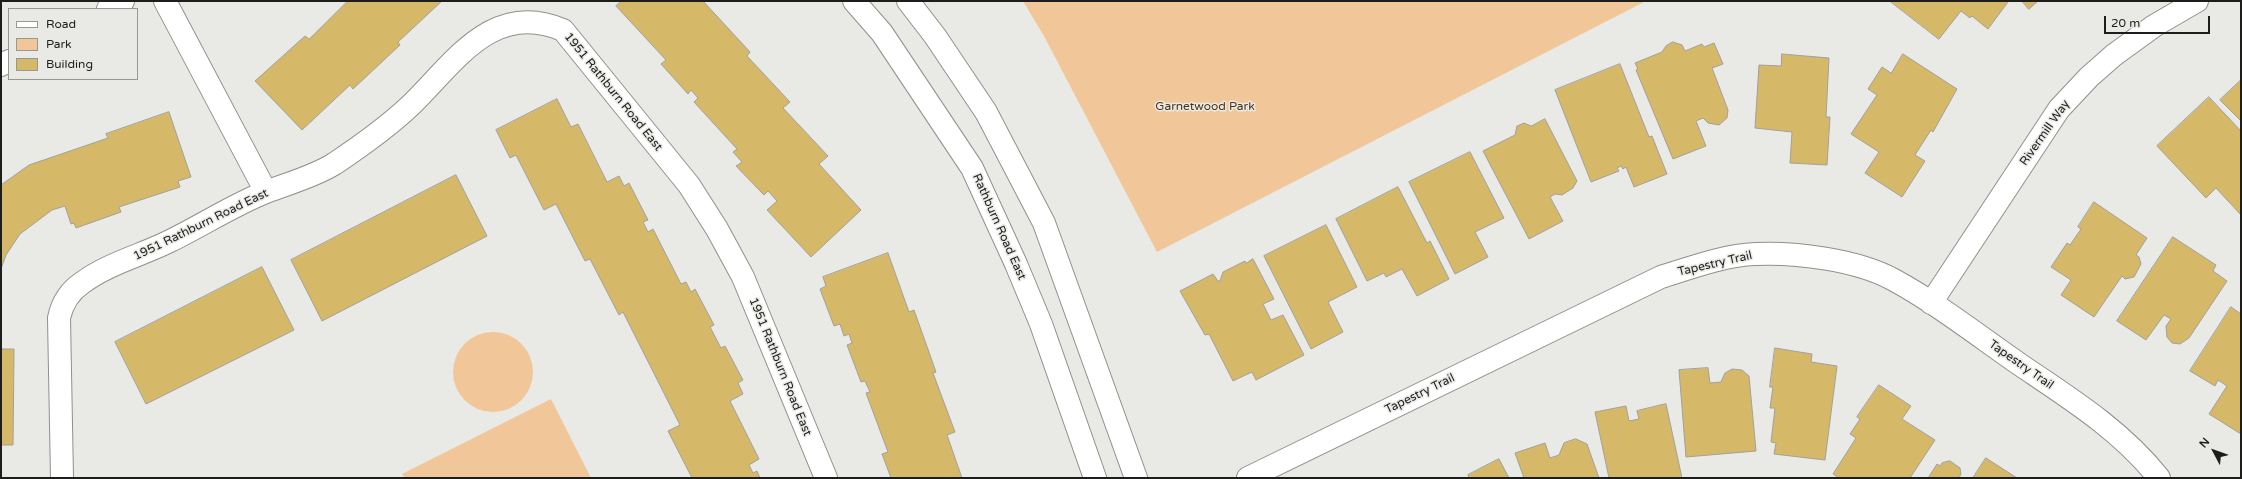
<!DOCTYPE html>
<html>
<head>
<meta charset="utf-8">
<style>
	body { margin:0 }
	#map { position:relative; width:2242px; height:479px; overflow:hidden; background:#e9e9e5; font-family:"Varela Round",sans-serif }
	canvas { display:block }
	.frame { position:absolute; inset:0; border:2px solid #1d1d1b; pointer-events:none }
	.legend { position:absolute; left:8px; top:8px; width:130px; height:72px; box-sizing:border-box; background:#e9e9e5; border:1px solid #979794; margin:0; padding:5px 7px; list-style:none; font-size:12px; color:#1d1d1b }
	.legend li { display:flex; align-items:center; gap:8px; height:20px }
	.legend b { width:20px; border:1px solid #979794 }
	.north { position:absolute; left:2194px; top:431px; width:40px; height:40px; -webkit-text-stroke:3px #e9e9e5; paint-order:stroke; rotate:311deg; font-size:11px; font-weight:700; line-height:16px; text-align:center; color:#1d1d1b }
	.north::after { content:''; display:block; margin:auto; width:14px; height:18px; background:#1d1d1b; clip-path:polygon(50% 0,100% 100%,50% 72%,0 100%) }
	.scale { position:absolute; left:2104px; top:16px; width:106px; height:18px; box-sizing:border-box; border:2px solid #1d1d1b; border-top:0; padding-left:5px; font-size:12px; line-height:14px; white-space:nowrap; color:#1d1d1b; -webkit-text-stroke:3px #e9e9e5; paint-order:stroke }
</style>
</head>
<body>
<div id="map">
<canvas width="2242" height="479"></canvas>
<div class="frame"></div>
<ul class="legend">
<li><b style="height:5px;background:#fff"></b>Road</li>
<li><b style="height:11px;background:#f1c698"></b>Park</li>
<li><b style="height:11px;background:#d6b869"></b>Building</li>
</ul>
<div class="north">N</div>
<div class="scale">20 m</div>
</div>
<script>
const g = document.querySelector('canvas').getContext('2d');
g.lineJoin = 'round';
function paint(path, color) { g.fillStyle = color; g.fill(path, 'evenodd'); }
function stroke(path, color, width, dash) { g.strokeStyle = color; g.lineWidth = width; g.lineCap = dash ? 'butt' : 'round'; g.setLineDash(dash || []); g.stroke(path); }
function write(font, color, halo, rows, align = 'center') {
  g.font = font + ' "Varela Round",sans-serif'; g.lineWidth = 3; g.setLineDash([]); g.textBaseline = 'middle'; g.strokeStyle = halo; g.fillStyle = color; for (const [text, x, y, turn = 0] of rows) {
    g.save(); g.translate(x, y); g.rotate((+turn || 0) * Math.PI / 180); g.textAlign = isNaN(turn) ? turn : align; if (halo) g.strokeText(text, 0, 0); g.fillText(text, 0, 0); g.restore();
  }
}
paint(new Path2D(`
	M1023,1H1646L1157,252L1044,36Z
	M453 372a40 40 0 1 1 80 0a40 40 0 1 1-80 0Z
	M551,399L591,478H405L402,474Z`), '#f1c698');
const building = new Path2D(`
	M348,1H442L398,42L400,45L353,89L350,85L302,130L255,81L305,36L309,39Z
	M622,1H703L750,52L747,56L790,102L783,108L828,156L819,164L861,210L811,257L767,210L777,201L768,191L764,195L736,166L742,162L733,152L737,149L694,102L698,98L691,90L688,94L661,64L666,60L616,6Z
	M1890,1H2007L2008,2L1988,29L1972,16L1970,18L1961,11L1939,39Z
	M2022,1H2038L2029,9Z
	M1673,42L1682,45L1685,51L1702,44L1704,47L1714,43L1723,64L1712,68L1728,110L1727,118L1719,125L1708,123L1703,118L1696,121L1706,146L1673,159L1636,70L1638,69L1635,63L1662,52L1666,46Z
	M1782,54L1829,58L1826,117H1830L1827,165L1790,163L1792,132L1755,128L1759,65L1781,66Z
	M1903,54L1957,89L1933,132L1931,130L1915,155L1925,161L1902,197L1865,173L1879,152L1851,134L1877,95L1868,89L1882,67L1891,73Z
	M1620,64L1649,137L1652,136L1667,174L1634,187L1626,167L1623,169L1621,166L1617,168L1619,171L1591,182L1555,90Z
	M2241,80V121L2220,100Z
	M2209,97L2241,131V215L2216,188L2206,198L2157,146Z
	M557,99L571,127L578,124L607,182L619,176L624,186L629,183L648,220L643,222L648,232L653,229L681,284L686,282L691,292L695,289L714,325L710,327L721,348L725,346L743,380L738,383L743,394L730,401L759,459L749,465L753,473L757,471L760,478H692L668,431L680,425L623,312L619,315L590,259L585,261L556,204L544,210L516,155L510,158L496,130Z
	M169,112L191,177L178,181L180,187L119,207L121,212L76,228L74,223L71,224L65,206L52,210L20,234L6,255L1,269V185L29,165L108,138L106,134Z
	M1545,119L1577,181L1573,188L1562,195L1555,194L1550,197L1563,221L1529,239L1483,151L1515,135L1517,126L1524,123L1531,126Z
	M1470,152L1504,218L1475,232L1488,257L1455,274L1409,182Z
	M456,175L487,236L322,321L291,260Z
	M1398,187L1427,243L1430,241L1449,279L1417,296L1402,269L1386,277L1384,273L1367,281L1336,219Z
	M2094,202L2147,238L2136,255L2139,257L2141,264L2134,277L2125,279L2122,276L2094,317L2061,295L2071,280L2051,267L2067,243L2070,245L2081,229L2078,227Z
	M1326,225L1357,287L1328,302L1343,332L1311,349L1264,256Z
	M2173,237L2216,265L2213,271L2227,281L2189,338L2180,344L2172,343L2167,337L2166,326L2171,319L2164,315L2146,340L2117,321Z
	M888,253L909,312L914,310L936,372L933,373L955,432L947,435L962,478H891L882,454L888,452L866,393L870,392L865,381L861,382L847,345L852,343L849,334L844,336L840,324L834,326L820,289L826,286L823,277Z
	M1253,259L1274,299L1263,304L1271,320L1283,315L1304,355L1256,380L1252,372L1233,381L1209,334L1205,335L1180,291L1213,274L1218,281H1220L1223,272L1245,261L1246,263Z
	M262,267L294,330L146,404L115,342Z
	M2231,307L2241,314V434L2209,414L2227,386L2218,380L2215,386L2190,371Z
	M1775,348L1812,354L1811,362L1837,366L1825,460L1774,454L1776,443L1771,442L1775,408H1770L1773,387H1770Z
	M1,349H14L13,445H1Z
	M1708,368L1710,383L1721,382L1725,373L1732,369L1742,370L1749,376L1756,451L1686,457L1679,370Z
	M1879,385L1911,406L1902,419L1935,440L1910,478H1839L1833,474L1856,438L1850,434L1860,419L1857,417Z
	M1666,404L1682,478H1609L1595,412L1626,406L1629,421L1639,419L1637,411Z
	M1576,439L1587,444L1599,478H1524L1515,453L1545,443L1550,458L1559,455L1564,443Z
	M1986,458L2017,478H1973Z
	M1499,459L1509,478H1469L1468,475Z
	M1950,461L1960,468L1961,474L1959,478H1928L1937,464L1940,466L1942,463Z`);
paint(building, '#d6b869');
stroke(building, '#a1a09b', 1);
const minor = new Path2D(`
	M165,1L266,192
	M854,1L882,33L972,168L1016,264L1041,324L1095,478
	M908,1L935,36L986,112L1044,223L1136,478
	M108,9L123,1
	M1,65L9,61
	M1931,303L2059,109L2089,77L2114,55L2154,26L2197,1
	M62,478L59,318C62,304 70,291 82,283C107,264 142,255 170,241C203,225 233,205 266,192C289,183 313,177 334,164C361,146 389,126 412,104C455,62 493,0 563,30L689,185L717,229L743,277L826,478
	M1248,478L1661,277C1690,268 1725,255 1755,254C1796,252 1858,260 1894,280C1938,304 1980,337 2022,366C2071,399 2122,431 2159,478`);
stroke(minor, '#90908c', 24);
stroke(minor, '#fff', 22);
write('12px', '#1d1d1b', '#e9e9e5', [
	["1951 Rathburn Road East",613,92,51],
	["Rivermill Way",2045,133,-55],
	["1951 Rathburn Road East",201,225,-26],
	["Rathburn Road East",999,227,66],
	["Tapestry Trail",1715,264,-13],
	["Tapestry Trail",2021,365,35],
	["1951 Rathburn Road East",780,367,68],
	["Tapestry Trail",1420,394,-26]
]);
write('12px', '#4a3317', '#e9e9e5', [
	["Garnetwood Park",1205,107]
]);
</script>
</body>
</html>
